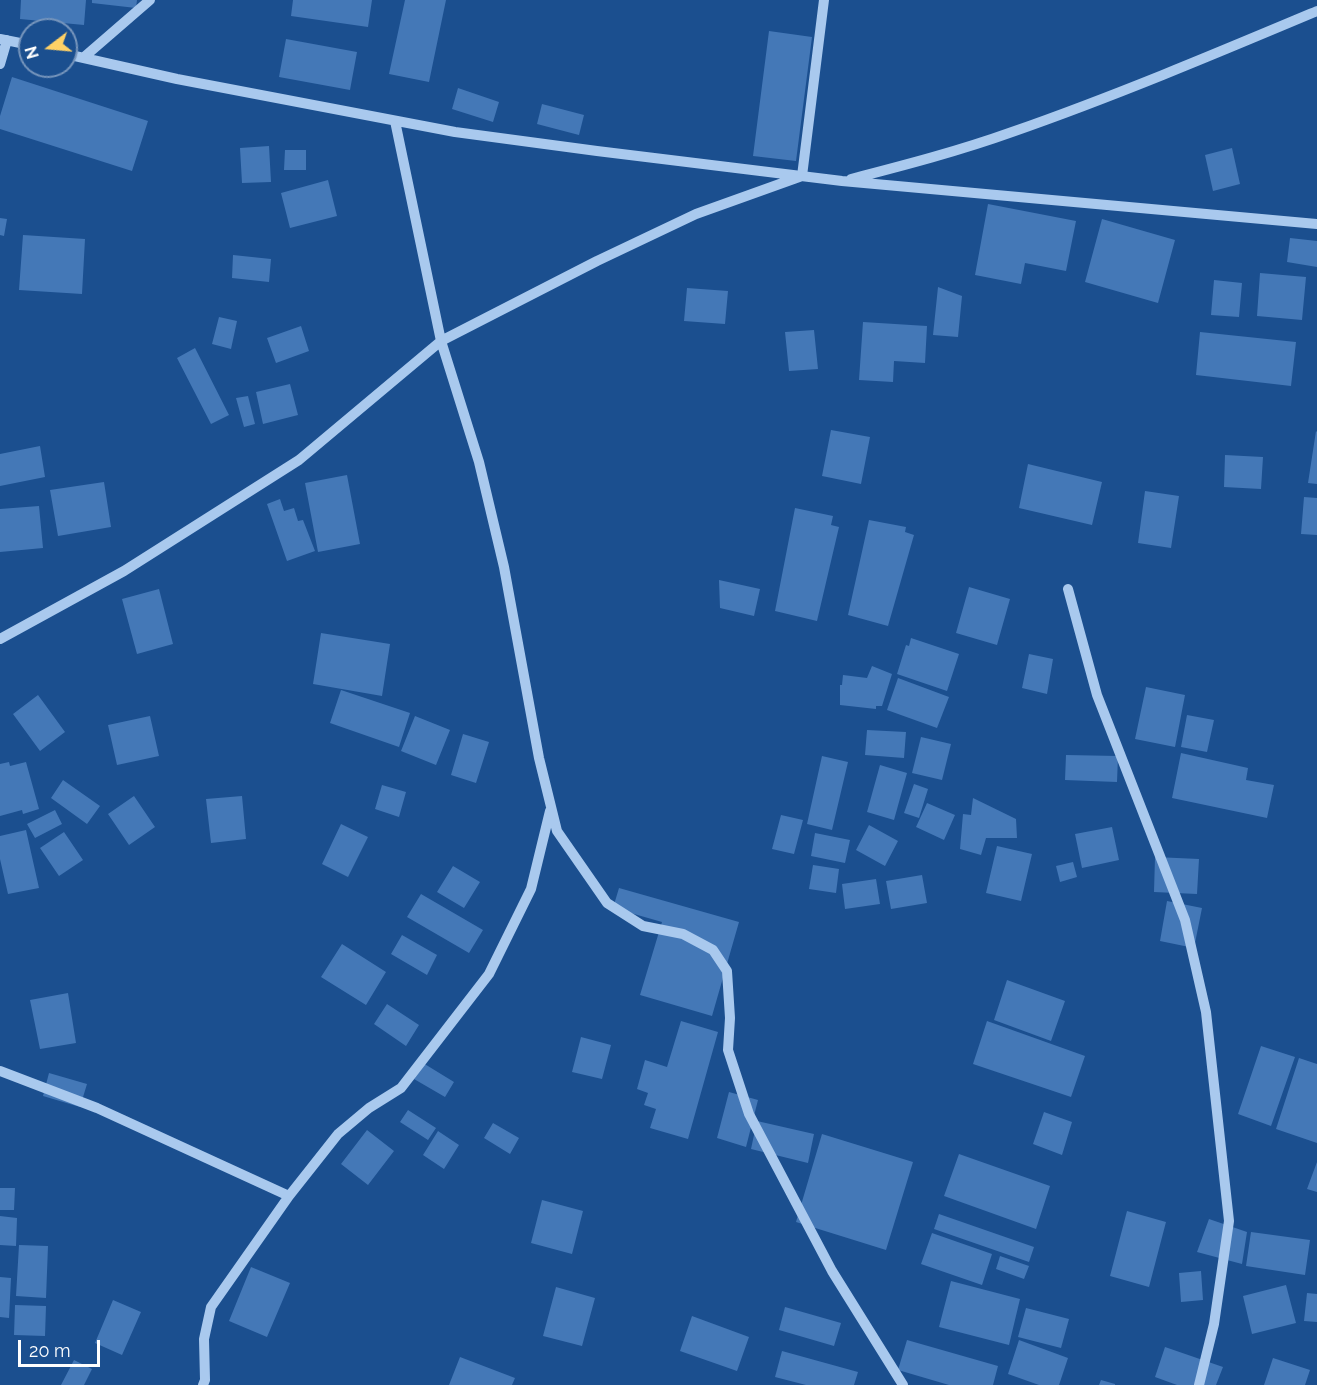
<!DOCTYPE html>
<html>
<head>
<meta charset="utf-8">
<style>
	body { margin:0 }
	#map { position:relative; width:1317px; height:1385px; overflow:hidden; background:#1b4f8f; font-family:Raleway,sans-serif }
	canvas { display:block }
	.north { position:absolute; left:18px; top:18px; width:60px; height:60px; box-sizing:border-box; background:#1b4f8f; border:2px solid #7695bc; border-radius:50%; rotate:254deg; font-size:16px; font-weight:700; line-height:24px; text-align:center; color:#fff }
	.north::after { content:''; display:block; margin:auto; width:21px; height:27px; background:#ffd166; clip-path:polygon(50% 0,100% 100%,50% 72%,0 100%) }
	.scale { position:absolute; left:18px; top:1340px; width:82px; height:27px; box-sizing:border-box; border:3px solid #fff; border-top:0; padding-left:8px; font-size:18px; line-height:21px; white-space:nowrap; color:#fff; -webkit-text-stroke:4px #1b4f8f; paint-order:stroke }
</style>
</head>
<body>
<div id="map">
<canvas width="1317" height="1385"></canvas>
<div class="north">N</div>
<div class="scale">20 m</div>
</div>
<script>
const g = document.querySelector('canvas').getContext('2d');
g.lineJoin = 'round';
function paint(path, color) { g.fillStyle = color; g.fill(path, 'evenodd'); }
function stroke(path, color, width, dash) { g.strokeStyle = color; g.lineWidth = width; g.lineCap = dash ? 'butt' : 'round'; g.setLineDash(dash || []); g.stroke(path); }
paint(new Path2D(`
	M21,0H86L84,25L20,19Z
	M92,0H137L136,8L92,3Z
	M293,0H372L368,27L291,16Z
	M405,0H446L429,82L389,74Z
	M769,31L812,37L796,161L753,156Z
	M286,39L357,52L350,90L279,77Z
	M12,77L148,121L132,171L0,129V116Z
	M458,88L499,102L493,122L452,109Z
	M542,104L584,115L579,135L537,124Z
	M269,146L271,182L242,183L240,148Z
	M1232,148L1240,184L1213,191L1205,155Z
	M285,150H306V170H284Z
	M328,180L337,216L290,228L281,193Z
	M988,204L1076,221L1066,271L1025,263L1021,284L975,275Z
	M0,218L7,219L4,236L0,235Z
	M1102,219L1175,240L1158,303L1085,282Z
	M23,235L85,239L82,294L19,290Z
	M1290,238L1317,241V267L1287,262Z
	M233,255L271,259L269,282L232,278Z
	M1260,273L1306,277L1302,320L1257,316Z
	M1214,280L1242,283L1239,317L1211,315Z
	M938,287L962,296L958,337L933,335Z
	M687,288L728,291L725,324L684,321Z
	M219,317L237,321L231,349L212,344Z
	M863,322L927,326L925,363L894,361L893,382L859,380Z
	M301,326L309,351L276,363L267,338Z
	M814,330L818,369L789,371L785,332Z
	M1200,332L1296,342L1291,386L1196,375Z
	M195,348L229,415L211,424L177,358Z
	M290,384L298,415L263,424L256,392Z
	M248,396L255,424L244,427L236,398Z
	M831,430L870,437L861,484L822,476Z
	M1316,431L1317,432V484L1308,483Z
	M40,446L45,477L0,486V454Z
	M1225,455L1263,457L1261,489L1224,487Z
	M1028,464L1102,482L1092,525L1019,508Z
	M347,475L360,544L318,552L305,483Z
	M104,482L111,527L58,536L50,490Z
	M1145,491L1179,496L1171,548L1138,543Z
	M1304,497L1317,498V535L1301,534Z
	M280,499L284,511L294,508L298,521L303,520L315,551L287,561L267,504Z
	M39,506L43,548L0,552V509Z
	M795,508L833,516L831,525L839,527L817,621L775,611Z
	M869,520L906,527L905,532L914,535L888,626L848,615Z
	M719,580L760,589L754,616L720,608Z
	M969,587L1010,599L997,645L956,633Z
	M159,589L173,644L137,654L122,599Z
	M321,633L390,644L382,696L313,684Z
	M911,638L959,654L947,691L897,674L906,645L909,646Z
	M1029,654L1053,659L1047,694L1022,688Z
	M872,666L892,674L882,706H876V709L840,705V685H842L843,675L867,678Z
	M898,678L949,697L937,728L887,710Z
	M1146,687L1185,695L1175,747L1135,739Z
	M341,690L410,713L399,747L330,723Z
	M38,695L65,732L40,751L13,714Z
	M1187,715L1214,720L1207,752L1181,747Z
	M150,716L159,756L117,765L108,725Z
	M415,716L450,730L436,765L401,751Z
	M867,730L906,732L904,758L865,755Z
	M463,734L489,742L476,783L451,775Z
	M921,737L951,744L942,780L912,773Z
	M1181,753L1248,768L1246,780L1274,785L1267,818L1172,798Z
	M1066,755L1118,756L1117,782L1065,780Z
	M822,756L848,762L832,830L807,824Z
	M9,762L10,766L26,762L39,809L23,814L22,810L0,816V764Z
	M880,765L907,773L894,820L867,812Z
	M63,780L100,806L87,824L51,798Z
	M914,784L928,789L919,818L904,813Z
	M382,785L406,792L399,817L375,809Z
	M134,796L155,827L129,845L108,814Z
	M242,796L246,839L211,843L206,799Z
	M973,798L1016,819L1017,838H986L981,855L960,849L963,814L971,815Z
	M927,803L955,815L944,840L916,827Z
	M55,810L62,824L35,838L27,824Z
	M781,815L803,820L794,854L772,849Z
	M341,824L368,837L348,877L322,864Z
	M869,825L898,841L885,866L856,850Z
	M1112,827L1119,860L1082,868L1075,834Z
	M26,830L39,888L8,894L0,859V836Z
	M64,832L83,860L59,876L40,848Z
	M815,833L850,840L845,863L811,856Z
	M997,846L1032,854L1021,901L986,893Z
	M1155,857L1199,859L1197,894L1154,892Z
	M1073,862L1077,877L1060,882L1056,866Z
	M813,865L839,869L836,893L809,889Z
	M453,866L480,882L464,908L437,892Z
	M922,875L927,903L891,909L886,881Z
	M876,879L880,904L845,909L842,884Z
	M619,888L739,922L712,1016L640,995L662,922L613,908Z
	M421,894L483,930L469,953L407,917Z
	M1167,901L1202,908L1194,948L1160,941Z
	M402,935L437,955L427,975L391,954Z
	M342,944L386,972L366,1005L321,977Z
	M1007,980L1065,1001L1051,1041L994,1020Z
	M68,993L76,1043L40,1049L30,1000Z
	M387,1004L419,1025L406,1046L374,1024Z
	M681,1021L718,1032L688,1139L650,1128L656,1109L644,1105L648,1093L637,1089L645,1060L667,1067Z
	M987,1021L1085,1056L1071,1097L973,1064Z
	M581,1037L611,1045L602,1079L572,1072Z
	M1261,1046L1295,1057L1271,1126L1238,1114Z
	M1299,1058L1317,1064V1143L1276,1129Z
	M423,1063L454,1082L445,1097L414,1079Z
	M49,1073L87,1084L80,1107L43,1096Z
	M729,1092L758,1100L746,1147L717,1138Z
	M408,1110L436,1128L428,1140L400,1122Z
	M1044,1112L1072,1122L1062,1155L1033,1144Z
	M757,1121L814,1134L808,1163L751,1149Z
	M493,1123L519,1138L510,1154L484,1138Z
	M367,1130L394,1151L368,1185L341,1164Z
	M438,1131L459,1145L444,1169L423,1155Z
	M822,1134L913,1162L886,1250L796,1222Z
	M959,1154L1050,1186L1036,1229L944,1196Z
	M1317,1162V1192L1307,1189Z
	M0,1188H15L14,1210H0Z
	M542,1200L583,1211L572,1254L531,1243Z
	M1127,1211L1166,1222L1149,1287L1110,1276Z
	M939,1214L1034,1247L1029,1262L934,1229Z
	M0,1216L17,1218L16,1246L0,1245Z
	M1209,1219L1247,1232L1242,1264L1197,1252Z
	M1251,1232L1310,1240L1305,1275L1246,1266Z
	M932,1233L992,1254L982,1285L921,1264Z
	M19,1245L48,1246L46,1298L16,1296Z
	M1000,1256L1029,1266L1024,1279L996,1269Z
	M251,1267L290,1283L267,1337L229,1321Z
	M1201,1271L1203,1300L1181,1302L1179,1273Z
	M0,1277L11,1278L9,1318L0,1317Z
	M951,1281L1020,1299L1009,1345L939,1327Z
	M1286,1285L1296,1323L1252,1334L1243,1296Z
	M556,1287L595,1298L582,1346L543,1336Z
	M1307,1293L1317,1294V1322L1304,1321Z
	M113,1300L141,1312L122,1355L95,1343Z
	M15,1305L46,1306L45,1336L14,1335Z
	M785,1307L841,1323L834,1346L779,1330Z
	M1026,1308L1069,1319L1061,1348L1018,1337Z
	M692,1316L749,1337L737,1371L680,1351Z
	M907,1340L998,1366L993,1385H949L898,1370Z
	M1019,1340L1068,1358L1059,1385H1039L1008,1374Z
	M1165,1347L1223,1367L1216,1385H1177L1155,1377Z
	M782,1351L858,1372L854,1385H806L775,1377Z
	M460,1357L515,1378L512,1385H449Z
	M1273,1358L1310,1370L1305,1385H1264Z
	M74,1360L92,1369L84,1385H61Z
	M1101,1380L1115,1384V1385H1099Z`), '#4478b7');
stroke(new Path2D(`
	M0,39L30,45
	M66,54L177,79L455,132L597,151L842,181L1317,224
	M83,58L150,0
	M0,64L7,40
	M395,121L441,341L479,462L504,567L539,758L557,831L607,903L643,926L683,934L713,950L727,971L730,1018L728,1050L749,1114L832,1271L903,1385
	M851,179C905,165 959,151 1012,132C1115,96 1217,53 1317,11
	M1068,589L1097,695L1185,920L1206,1012L1229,1221L1214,1324L1199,1385
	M0,639L124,571L299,460L441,341L597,261L696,214L802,176L824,0
	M0,1071L97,1108L289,1196
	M203,1385L205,1380L204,1339L211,1307L289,1196L338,1134L369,1108L401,1088L489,974L531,889L550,811`), '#a9c9ee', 10);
</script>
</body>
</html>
